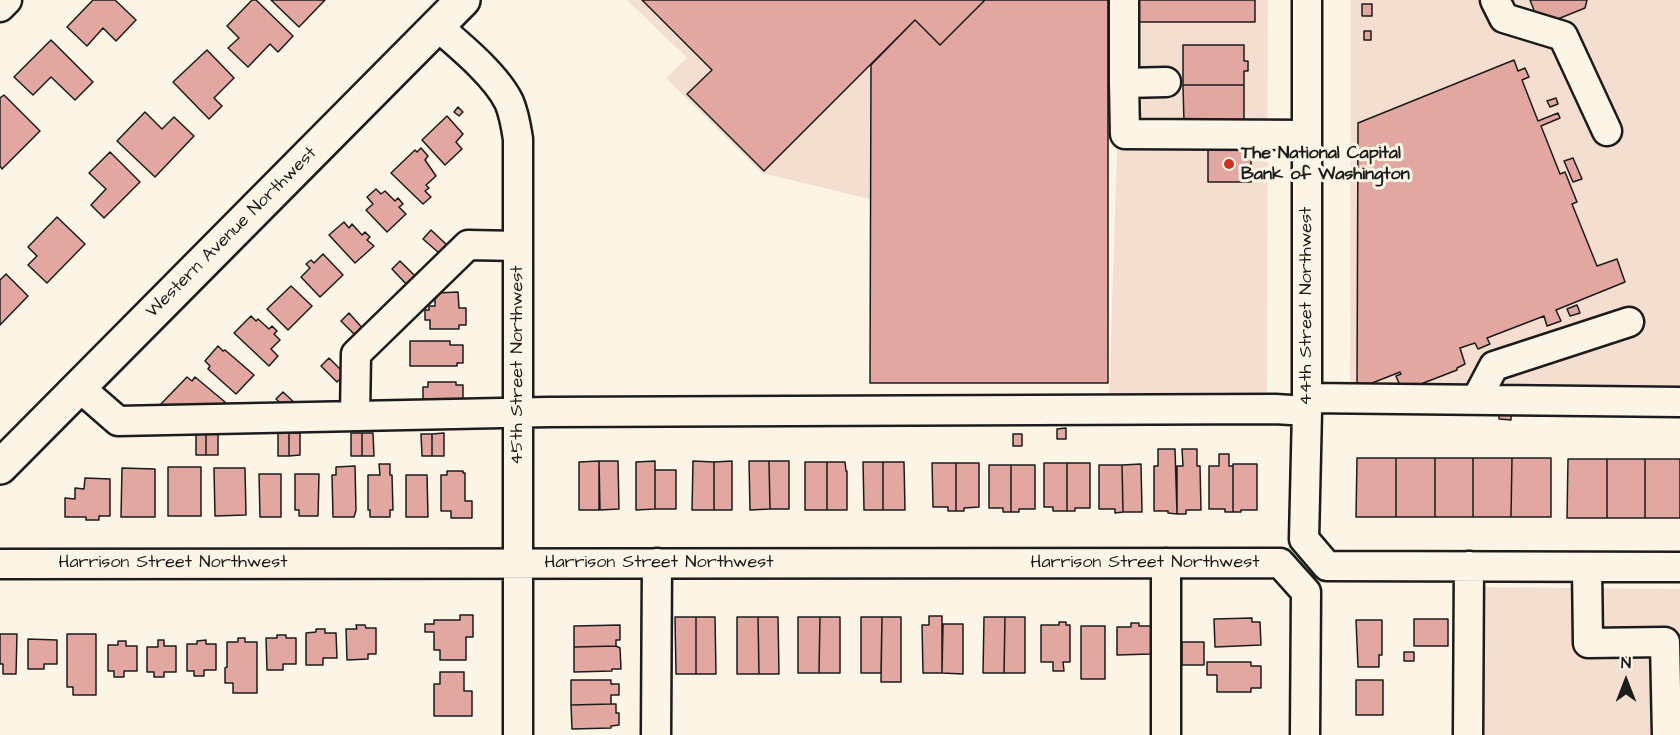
<!DOCTYPE html>
<html>
<head>
<meta charset="utf-8">
<style>
	body { margin:0 }
	#map { position:relative; width:1680px; height:735px; overflow:hidden; background:#fcf5e5; font-family:"Architects Daughter",sans-serif }
	canvas { display:block }
	.north { position:absolute; left:1596px; top:651px; width:60px; height:60px; -webkit-text-stroke:4px #fcf5e5; paint-order:stroke; rotate:0deg; font-size:16px; font-weight:700; line-height:24px; text-align:center; color:#1c1c1c }
	.north::after { content:''; display:block; margin:auto; width:21px; height:27px; background:#1c1c1c; clip-path:polygon(50% 0,100% 100%,50% 72%,0 100%) }
</style>
</head>
<body>
<div id="map">
<canvas width="1680" height="735"></canvas>
<div class="north">N</div>
</div>
<script>
const g = document.querySelector('canvas').getContext('2d');
g.lineJoin = 'round';
function paint(path, color) { g.fillStyle = color; g.fill(path, 'evenodd'); }
function stroke(path, color, width, dash) { g.strokeStyle = color; g.lineWidth = width; g.lineCap = dash ? 'butt' : 'round'; g.setLineDash(dash || []); g.stroke(path); }
function write(font, color, halo, rows, align = 'center') {
  g.font = font + ' "Architects Daughter",sans-serif'; g.lineWidth = 6; g.setLineDash([]); g.textBaseline = 'middle'; g.strokeStyle = halo; g.fillStyle = color; for (const [text, x, y, turn = 0] of rows) {
    g.save(); g.translate(x, y); g.rotate((+turn || 0) * Math.PI / 180); g.textAlign = isNaN(turn) ? turn : align; if (halo) g.strokeText(text, 0, 0); g.fillText(text, 0, 0); g.restore();
  }
}
paint(new Path2D(`
	M627,0H1112V56H1028L874,200L762,173L666,78L687,58Z
	M1122,0H1268L1267,401L1109,397Z
	M1351,0H1680V387H1350Z
	M1479,587L1680,589V735H1475Z`), '#f4ded0');
paint(new Path2D(`
	M1291,544L1327,576L1319,585L1283,553Z`), '#b9e7a5');
const building = new Path2D(`
	M93,0H115L136,20L116,41L103,28L87,46L67,27Z
	M252,0H256L293,36L278,52L270,44L248,67L228,48L239,38L227,26Z
	M271,0H325L299,27Z
	M642,0H985L940,45L915,20L764,171L687,94L712,70Z
	M985,0H1108V383H870L871,65L915,20L940,45Z
	M1135,0H1255V22H1136Z
	M1530,0H1587L1585,8L1543,25L1539,23Z
	M1362,4H1372V16H1362Z
	M1364,31H1371V40H1364Z
	M51,40L93,82L75,100L51,77L33,95L14,77Z
	M1183,45H1244V61H1248V71H1244V85H1183Z
	M207,50L234,78L214,98L222,106L209,119L173,82Z
	M1514,60L1518,71L1525,68L1529,77L1522,80L1538,121L1558,113L1560,118L1541,126L1560,174L1565,172L1577,202L1572,204L1597,266L1617,259L1625,282L1556,310L1561,321L1547,326L1544,316L1487,338L1490,344L1478,349L1475,343L1460,348L1465,364L1457,368V370L1408,389L1401,388L1396,376L1401,374L1400,372L1357,389L1358,123Z
	M1183,85H1244V124H1184Z
	M4,95L40,131L2,169L0,166V98Z
	M1556,98L1558,104L1550,107L1547,101Z
	M458,107L463,112L459,116L454,112Z
	M145,112L162,129L174,117L194,136L155,177L117,141Z
	M447,116L463,134L456,142L462,149L445,165L422,140Z
	M1208,146H1251V182H1208Z
	M421,148L428,156L425,160L436,176L426,185L429,188L425,191L431,197L423,204L391,173L415,150L417,152Z
	M110,152L140,182L104,218L91,205L106,189L89,173Z
	M1573,158L1582,179L1573,182L1564,161Z
	M376,189L381,194L385,191L395,201L398,198L403,204L399,207L406,214L387,232L366,210L373,204L367,197Z
	M57,217L85,244L47,283L28,265L37,256L28,247Z
	M344,222L349,228L352,224L362,235L365,232L370,237L367,240L374,246L355,263L329,235Z
	M431,230L447,245L439,253L423,239Z
	M323,254L343,275L320,297L301,277L310,268L306,264L311,260L314,263Z
	M400,261L416,277L408,286L392,269Z
	M6,274L28,296L0,325V280Z
	M291,286L312,306L288,330L267,309Z
	M458,292L459,308H466V325H459V329H430V320H425V310H429V306H435V293Z
	M1577,305L1580,313L1570,316L1567,309Z
	M349,313L365,331L358,338L341,321Z
	M251,316L256,321L258,319L269,329L272,326L277,331L274,334L280,340L271,349L278,356L269,366L234,333Z
	M410,341H450V345H463V363H457V366H410Z
	M218,346L223,351L225,350L254,375L236,394L208,369L210,366L205,361Z
	M329,358L345,374L337,382L321,366Z
	M187,377L192,381L195,377L225,402L215,414L194,413L184,405L177,413H169L160,405Z
	M428,382H456V385H463V402L427,406V399H423V387H428Z
	M283,392L298,406L291,413L276,399Z
	M1499,409H1511V420L1499,419Z
	M1066,428V439H1057V429Z
	M278,433H289V456H278Z
	M289,433H300V455L289,456Z
	M351,433H362V456H351Z
	M362,433H373L374,456H362Z
	M444,433V456H432V434Z
	M196,434H206V455H196Z
	M206,434H218V455H206Z
	M421,434H432V456H422Z
	M1013,434H1022V446H1013Z
	M1158,449H1175L1177,514L1168,513V511H1154V466H1158Z
	M1182,449H1197V466H1200L1201,510H1186V514H1177V466H1183Z
	M1219,454H1229V466H1233V512H1225V509H1209V466H1219Z
	M1357,458H1396V517H1356Z
	M1396,458H1435V517H1396Z
	M1435,458H1473V517H1435Z
	M1473,458H1512L1511,517H1473Z
	M1512,458H1551V517H1511Z
	M1568,459H1607V518H1567Z
	M1607,459H1645V518H1607Z
	M1645,459H1680V518H1645Z
	M599,461V510H579V462Z
	M599,461H618L619,509L600,510Z
	M655,461V509L636,510V462Z
	M693,461L714,462V510H692Z
	M732,461V510H714V462Z
	M749,461H769L770,509L750,510Z
	M769,461H789V509H770Z
	M805,462H827V510H805Z
	M827,462H845L846,471H847V510H827Z
	M863,462H883V510H864Z
	M883,462H904L905,510H883Z
	M932,463H956V511H948V507H933Z
	M956,463H979V507L964,508V511H956Z
	M1044,463H1067V511H1053V507H1044Z
	M1067,463H1090V508H1075V511H1067Z
	M379,464H390V475H392L393,510H390V517H370V510H368V475H380Z
	M1141,464L1142,512H1123L1122,465Z
	M1233,464H1257V510H1241V512H1233Z
	M989,465H1011V512H1003V508H989Z
	M1011,465H1035V509H1019V512H1011Z
	M1099,465H1122L1123,512L1115,513V509H1099Z
	M355,466L356,510L354,517H333L332,475H336V467Z
	M168,467H201V516H168Z
	M122,468L155,469V517H121Z
	M214,468H245L246,515L215,516Z
	M655,470H676V509H655Z
	M447,471H463V473H465V501H472V518H451V511H441V475H447Z
	M259,474H281V517H260Z
	M295,474H319L318,516H299V510H295Z
	M406,475H427L428,517H406Z
	M85,478L110,479V516H99V520H86V517H65V498L75,499V488L84,489Z
	M460,615H473V637H466V660H440V650H434V632H425V624H434V620H460Z
	M929,616H942V673H923L922,625H929Z
	M675,617H696V674H676Z
	M696,617H715L716,674H696Z
	M737,617H758L759,674H737Z
	M758,617H778L779,674H759Z
	M798,617H820L819,673H798Z
	M820,617H840V673H819Z
	M861,617H882L881,673H861Z
	M882,617H901V682H881Z
	M984,617H1005L1004,673H983Z
	M1005,617H1025V673H1004Z
	M1252,618V622H1260L1261,645L1215,647L1214,619Z
	M1414,619H1448V646H1414Z
	M1356,620H1382V655H1379V667H1358Z
	M1059,622H1066V625H1070V662H1063L1064,671H1053V662H1041V625H1059Z
	M1131,623H1139V626H1159V645H1151V654L1117,655V627H1131Z
	M943,624H963V674L942,673Z
	M356,625H365L366,628H376V654H368V659L347,660L346,629H357Z
	M620,625V640H616V646L574,647V626Z
	M1081,626H1105V679H1081Z
	M316,629H325V633H336L337,658H323V665H306V633L316,632Z
	M0,634H17L16,674H3V664H0Z
	M67,634H96V695H73V687H67Z
	M277,635H286V638H296V664H283V670H267L266,638H277Z
	M238,638H245V642H257V693H233V683H225V668L227,667V642H238Z
	M28,639L57,640V664H44V669H28Z
	M158,640H164V646H176V672H164V677H154V672H147V647H158Z
	M206,640V644H216V670H204V676H194V671H187V644H197V641Z
	M118,641H126V646H137V671H124V677H114V671H108V645H118Z
	M1182,642H1204V665H1182Z
	M616,646L620,648L621,669H612V671L574,672V647Z
	M1404,652H1414V661H1404Z
	M1207,662H1251V666H1261V688H1251V692H1217V675H1207Z
	M440,672H464V691H472V716H434V684H440Z
	M571,680H611V684H619V695H611V704L571,705Z
	M1356,680H1383V715H1356Z
	M611,704H616V713H619V725L611,726V728L572,729L571,705Z`);
paint(building, '#e1a7a0');
stroke(building, '#1c1c1c', 1.5);
const minor = new Path2D(`
	M1124,0V83L1166,82
	M1307,0V411L1304,539L1327,566L1680,567
	M1495,0L1504,18L1563,36L1607,131
	M0,7L7,0
	M437,26C459,45 496,75 509,102C514,113 516,126 518,139V735
	M1124,83L1125,134L1307,135
	M79,387L118,421L549,412L1275,409L1307,411
	M1307,398L1680,402
	M1476,400L1494,366L1629,322
	M355,416L356,354L468,245L518,246
	M0,564L1280,563L1306,592L1305,735
	M1587,567L1588,643L1665,642L1667,735
	M656,735L657,563
	M1166,735V563
	M1468,735L1469,566`);
const major = new Path2D(`
	M0,467L463,0`);
stroke(minor, '#1c1c1c', 33);
stroke(major, '#1c1c1c', 38);
stroke(minor, '#fcf5e5', 28);
stroke(major, '#fcf5e5', 33);
for (const [x, y, r, color] of [
	[1229,164,6,"#c8321e"]
]) { const dot = new Path2D(); dot.arc(x, y, r, 0, 2 * Math.PI); g.fillStyle = color; g.fill(dot); stroke(dot, '#fcf5e5', 2); }
write('bold 18px', '#1c1c1c', '#fcf5e5', [
	["The National Capital",1241,154],
	["Bank of Washington",1241,175]
], 'left');
write('18px', '#1c1c1c', '#fcf5e5', [
	["Western Avenue Northwest",232,233,-45],
	["44th Street Northwest",1307,306,-90],
	["45th Street Northwest",518,365,-90],
	["Harrison Street Northwest",173,563],
	["Harrison Street Northwest",659,563],
	["Harrison Street Northwest",1145,563]
]);
</script>
</body>
</html>
